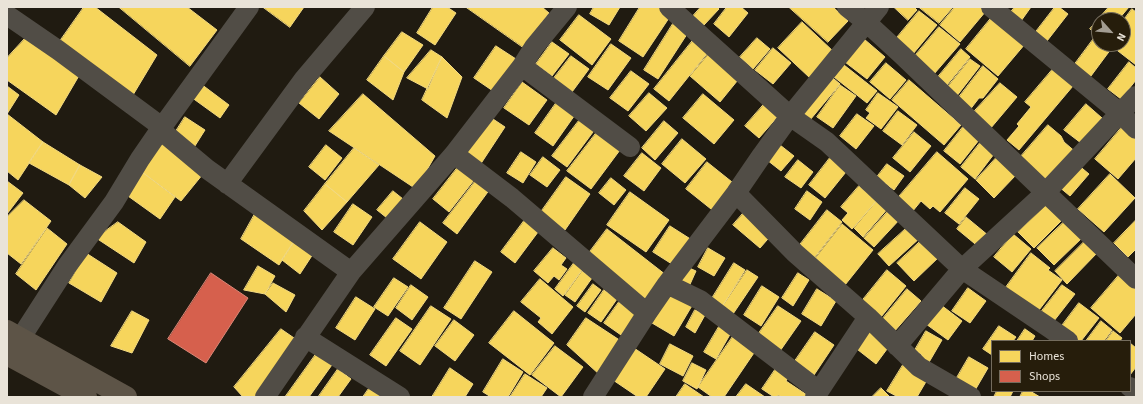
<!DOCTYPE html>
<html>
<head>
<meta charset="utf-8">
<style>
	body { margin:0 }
	#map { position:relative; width:1143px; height:404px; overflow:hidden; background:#201b11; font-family:"Source Sans 3",sans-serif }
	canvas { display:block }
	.frame { position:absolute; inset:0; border:8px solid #e9e3d8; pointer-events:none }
	.legend { position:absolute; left:991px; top:340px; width:140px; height:52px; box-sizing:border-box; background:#261d0b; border:1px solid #746c5d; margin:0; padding:5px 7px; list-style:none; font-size:12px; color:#e9e3d8 }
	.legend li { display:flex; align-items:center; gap:8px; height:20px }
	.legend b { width:20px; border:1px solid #746c5d }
	.north { position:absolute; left:1091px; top:12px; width:40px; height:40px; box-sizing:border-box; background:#261d0b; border:1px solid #746c5d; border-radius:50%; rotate:117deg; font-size:11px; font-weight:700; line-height:16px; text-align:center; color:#e9e3d8 }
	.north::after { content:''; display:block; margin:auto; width:14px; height:18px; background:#a39d92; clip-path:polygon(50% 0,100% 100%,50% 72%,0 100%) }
</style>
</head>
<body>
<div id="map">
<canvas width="1143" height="404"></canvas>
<div class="frame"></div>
<ul class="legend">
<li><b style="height:11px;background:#f6d55c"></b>Homes</li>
<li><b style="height:11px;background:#d6604d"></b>Shops</li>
</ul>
<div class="north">N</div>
</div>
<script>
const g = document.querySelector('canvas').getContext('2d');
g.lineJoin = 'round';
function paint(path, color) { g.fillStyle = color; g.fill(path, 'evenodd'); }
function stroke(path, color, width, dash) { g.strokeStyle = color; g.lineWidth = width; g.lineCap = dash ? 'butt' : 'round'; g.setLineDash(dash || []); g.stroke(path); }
const homes = new Path2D(`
	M84,7H95L157,55L130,100L58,44Z
	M119,7H187L217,30L190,66Z
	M263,7H304L290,27Z
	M433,7H447L456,13L435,45L417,33Z
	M466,7H542L549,13L523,47Z
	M594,7H620L609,25L590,14Z
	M640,7H664L673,12L643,57L619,41Z
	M701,7H717L719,9L704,25L693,16Z
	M727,7H741L748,13L729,37L714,24Z
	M789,7H833L848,21L828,42Z
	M894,7H914L917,10L908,20Z
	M919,7H953L939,23Z
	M955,7H980L986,11L960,42L940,25Z
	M1015,7H1031L1021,21L1010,13Z
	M1055,7H1059L1068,14L1047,41L1035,33Z
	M1109,7H1129L1118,20H1099V37L1090,29Z
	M1132,9L1136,12V65L1109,44H1123V21Z
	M919,11L937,25L913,54L895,40Z
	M579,15L611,39L592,65L560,40Z
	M992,17L1025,44L998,76L966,49Z
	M676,19L691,28L658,79L644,70Z
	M802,22L834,52L810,78L778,48Z
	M939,27L960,44L934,74L914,57Z
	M31,32L80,74L56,115L7,80V58Z
	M402,32L423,45L404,72L384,56Z
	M1095,37L1099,40V44H1105L1111,49L1088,80L1072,68Z
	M757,38L770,49L753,69L740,57Z
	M694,39L709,51L669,101L654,89Z
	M864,39L885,57L867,79L845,62Z
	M552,42L569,54L552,76L536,64Z
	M611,44L631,58L608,90L588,77Z
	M496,46L516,59L493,91L474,78Z
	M773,48L791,63L773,84L755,70Z
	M961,49L970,57L947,85L938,77Z
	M431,50L442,57L428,89L407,78Z
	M712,50L742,75L720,102L690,76Z
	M384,56L404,72L393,100L367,80Z
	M571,56L589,69L572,92L554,78Z
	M442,57L462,77L447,118L422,100Z
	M970,59L980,66L956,97L946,89Z
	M1129,62L1136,68V80L1121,99L1108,89Z
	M886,63L906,80L890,99L870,82Z
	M844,65L877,91L867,103L834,77Z
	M983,66L998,79L983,98H979L969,111L956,101Z
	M1053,69L1073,86L1019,150L1007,140L1019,126L1017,124L1031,107L1025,102Z
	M631,71L649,84L628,111L610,98Z
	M828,74L840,84L810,120L798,110Z
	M320,77L339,94L319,119L299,103Z
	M909,80L961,125L944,145L892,100Z
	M522,82L547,100L529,125L504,108Z
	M1000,83L1017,97L990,129L972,114Z
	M201,84L229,105L220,118L191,97Z
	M840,85L856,96L833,128L817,117Z
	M7,86L19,95L7,114Z
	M649,93L667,108L646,131L629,116Z
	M878,93L898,107L881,129L866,118L870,113L866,110Z
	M363,94L435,156L416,189L329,131Z
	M703,94L734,120L714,144L683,118Z
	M559,99L577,112L553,146L535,133Z
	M766,102L780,114L759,138L745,126Z
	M1086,104L1102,118L1081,143L1064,130Z
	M898,111L917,125L902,145L883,131Z
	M7,114L43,142L18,180L7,171Z
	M857,114L874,126L856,149L840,136Z
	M185,117L205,130L193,149L173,136Z
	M490,117L505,127L480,165L464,155Z
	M581,118L596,128L567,167L552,156Z
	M664,121L678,133L655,160L642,148Z
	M1048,125L1061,136L1064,142L1078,154L1049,188L1017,161Z
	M963,127L979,140L960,164L944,151Z
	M1122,127L1136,139V158L1118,179L1095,159Z
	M597,132L620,150L591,189L567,171Z
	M914,132L931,146L910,172L893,158Z
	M164,133L207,169L181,201L142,172Z
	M682,139L706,159L685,183L662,164Z
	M43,142L80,165L69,185L29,163Z
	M980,143L994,154L975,179L961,167Z
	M326,145L342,158L325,180L309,167Z
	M780,145L794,156L781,171L767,160Z
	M354,148L379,165L347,202L325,184Z
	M521,152L536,162L523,183L507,173Z
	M937,152L968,179L940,212L933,206L930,209L921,201L912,212L897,199Z
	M642,153L661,168L644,191L624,176Z
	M833,154L850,167L825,198L809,185Z
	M543,157L560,170L547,187L530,175Z
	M997,157L1016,175L994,198L976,180Z
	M798,160L813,172L801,188L785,177Z
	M707,162L737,186L716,213L686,189Z
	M887,164L904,176L894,190L877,177Z
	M1077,164L1089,174L1070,196L1058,186Z
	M80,165L102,177L85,198L69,185Z
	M458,167L474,180L449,212L433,199Z
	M142,172L175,197L160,219L121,191Z
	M1110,174L1135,198L1104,232L1078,209Z
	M566,177L590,194L565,230L541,212Z
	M611,178L626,190L614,205L599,193Z
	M477,179L490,189L457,234L443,223Z
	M7,181L23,193L7,214Z
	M325,184L347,202L322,230L304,211Z
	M859,186L866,192L879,198L852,229L842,220L848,213L841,207Z
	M965,188L979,199L959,224L945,213Z
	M393,191L408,203L392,222L377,210Z
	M807,191L822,202L810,220L795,209Z
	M630,192L669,220L646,252L607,225Z
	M879,198L889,207L863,237L854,228Z
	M24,200L51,221L21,264L7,253V217Z
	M1048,203L1064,218L1034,248L1018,232Z
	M353,204L372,217L353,245L334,232Z
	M890,209L901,218L874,247L864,238Z
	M746,210L774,232L760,248L733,225Z
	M827,210L842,222L814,258L799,246Z
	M256,212L299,234L279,265L241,239Z
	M527,217L541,228L515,263L501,252Z
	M966,217L989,236L980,248L957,229Z
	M1066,220L1083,237L1054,265L1037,248Z
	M1136,220V249L1128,257L1114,243Z
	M118,222L146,242L134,263L96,238Z
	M420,222L447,242L421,279L393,259Z
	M842,224L873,250L845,285L814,260Z
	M910,225L921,237L889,266L878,254Z
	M670,226L692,240L675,266L653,252Z
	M47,228L67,244L36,290L16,274Z
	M607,229L666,275L645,302L586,257Z
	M299,234L315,251L300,274L282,260Z
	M1013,234L1031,249L1012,272L994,257Z
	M924,238L940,256L914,281L897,263Z
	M1086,240L1098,252L1067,284L1055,271Z
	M553,248L566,258L561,265L567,269L559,280L554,276L548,283L534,271Z
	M708,248L725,258L714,276L698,267Z
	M86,253L117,273L101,302L69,283Z
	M1031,253L1050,268L1048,270L1062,280L1036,314L1004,290Z
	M475,261L492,272L461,319L444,308Z
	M574,263L582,270L563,296L555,289Z
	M734,263L745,270L722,307L711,300Z
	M258,266L275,276L265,294L244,290Z
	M687,267L696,271L687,291L679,287Z
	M747,270L758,277L733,314L722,307Z
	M887,270L906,286L881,317L862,301Z
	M582,271L592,278L575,302L565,295Z
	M798,273L809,280L793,306L782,298Z
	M1120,274L1136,289V314L1120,333L1091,308Z
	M394,278L408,287L388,316L374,307Z
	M540,279L573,307L552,334L538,322L541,318L521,302Z
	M273,283L295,295L286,312L265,294Z
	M593,284L601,290L585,312L577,306Z
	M411,285L428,297L412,320L396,308Z
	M1062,285L1075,294L1050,326L1038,316Z
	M762,286L779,297L761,326L744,315Z
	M968,288L986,301L970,323L952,311Z
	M817,289L836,301L821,326L802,314Z
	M907,289L921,301L893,333L880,322Z
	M604,290L617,299L601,322L588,313Z
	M672,291L693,304L674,336L652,323Z
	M356,297L375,309L355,340L336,328Z
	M619,302L636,315L621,335L604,323Z
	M1079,303L1099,318L1081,341H1071L1058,331Z
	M941,305L962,321L948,340L926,324Z
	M431,306L451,319L420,365L400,351Z
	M778,306L801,321L780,351L757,336Z
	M695,310L705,315L695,333L686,327Z
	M132,311L149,320L132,353L111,346Z
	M514,311L554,343L530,375L489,343Z
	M396,318L412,329L386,366L370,355Z
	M586,318L621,341L600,375L567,345Z
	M454,320L474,335L455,361L435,346Z
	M1101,321L1112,330L1104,341H1086Z
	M720,325L732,331L716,359L704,352Z
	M999,326L1016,337L1013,341H992V355L983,349Z
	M866,328L890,345L876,364L853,346Z
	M281,329L297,340L255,397H243L234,387Z
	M1025,329L1035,336L1032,341H1017Z
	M926,331L942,340L928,364L920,359L922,355L915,350Z
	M1113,331L1122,338L1120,341H1106Z
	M736,332L758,347L724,397H712L698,387Z
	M815,332L834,345L814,375L795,361Z
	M1130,343L1136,348V367L1130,375Z
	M670,344L693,356L683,376L660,364Z
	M555,346L583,367L561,397L532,375Z
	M631,346L665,369L646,397H638L610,378Z
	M319,350L334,362L309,397H288L286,396Z
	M969,357L988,368L974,392L955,381Z
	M503,359L523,372L508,397H491L483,392Z
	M692,363L706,370L697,389L683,381Z
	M903,365L927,380L917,397H898L887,391Z
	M777,367L789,376L786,381L810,397H782L778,395L777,397H774L762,389Z
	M450,368L473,384L465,397H432Z
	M338,369L351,379L338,397H320L319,396Z
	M525,374L547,388L541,397H510Z
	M685,384L704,397H676Z
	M746,384L765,397H736Z
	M370,387L385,397H363Z
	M881,388L890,397H872Z
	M997,391H1013L1010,397H994Z
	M1023,391H1030L1040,397H1020Z`);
paint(homes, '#f6d55c');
stroke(homes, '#f2d981', 1);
const shops = new Path2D(`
	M211,273L248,298L206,363L168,339Z`);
paint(shops, '#d6604d');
stroke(shops, '#dc8777', 1);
stroke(new Path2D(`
	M669,7L790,116L827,142L962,269L1051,329L1068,341
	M847,7L866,22L902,55L1136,279
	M991,7L1120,113L1136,129
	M7,15L58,50L162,127L164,133L207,169L351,272L265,397
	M522,66L630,147
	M454,154L512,198L647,313
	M227,184L304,79L365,7
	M736,193L795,253L868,317L815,397
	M351,272L454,154L522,66L534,47L567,7
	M667,284L700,300L819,391
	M868,317L919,367L971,397
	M305,337L400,397
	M897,346L962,269L1046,192L1136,96
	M12,353L20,339L67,266L114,202L140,159L162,127L249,7
	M1130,387L1136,391
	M593,397L647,313L667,284L736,193L762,155L790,116L879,7`), '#514d46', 20);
stroke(new Path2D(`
	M7,331L126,397
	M7,354L86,397`), '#5d5447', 22);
</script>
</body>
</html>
